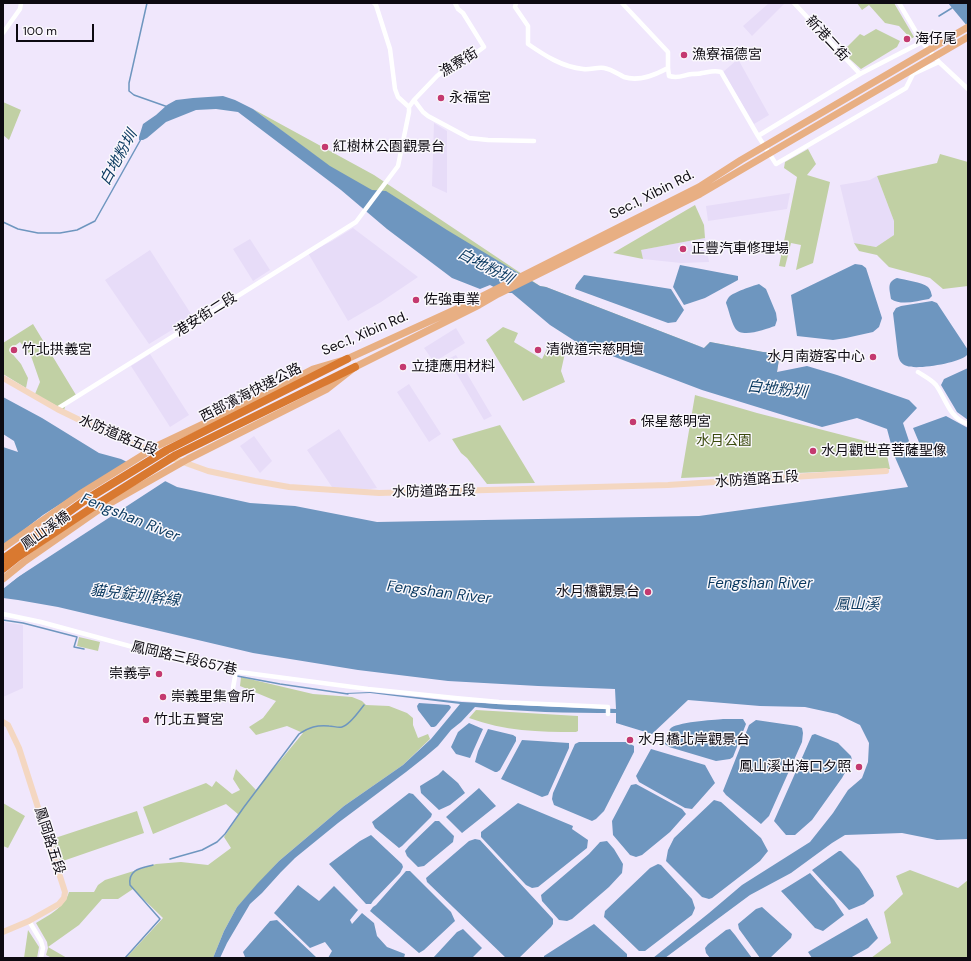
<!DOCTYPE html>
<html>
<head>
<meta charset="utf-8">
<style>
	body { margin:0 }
	#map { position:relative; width:971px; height:961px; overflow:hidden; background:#f0e7fc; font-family:"DM Sans",sans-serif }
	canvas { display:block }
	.frame { position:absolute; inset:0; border:4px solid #0d0a11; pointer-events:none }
	.scale { position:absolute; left:16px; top:24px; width:78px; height:18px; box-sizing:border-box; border:2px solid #0d0a11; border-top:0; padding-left:5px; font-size:12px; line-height:14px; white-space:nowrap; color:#0d0a11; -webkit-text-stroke:3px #faf8fc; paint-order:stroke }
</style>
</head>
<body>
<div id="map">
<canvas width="971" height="961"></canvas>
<div class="frame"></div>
<div class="scale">100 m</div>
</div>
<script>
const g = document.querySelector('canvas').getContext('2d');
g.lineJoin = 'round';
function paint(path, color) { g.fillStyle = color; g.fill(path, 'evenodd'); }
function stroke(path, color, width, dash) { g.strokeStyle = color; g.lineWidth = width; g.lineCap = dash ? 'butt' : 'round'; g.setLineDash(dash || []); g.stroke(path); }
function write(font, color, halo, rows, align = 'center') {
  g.font = font + ' "DM Sans","Noto Sans TC",sans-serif'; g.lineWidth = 3; g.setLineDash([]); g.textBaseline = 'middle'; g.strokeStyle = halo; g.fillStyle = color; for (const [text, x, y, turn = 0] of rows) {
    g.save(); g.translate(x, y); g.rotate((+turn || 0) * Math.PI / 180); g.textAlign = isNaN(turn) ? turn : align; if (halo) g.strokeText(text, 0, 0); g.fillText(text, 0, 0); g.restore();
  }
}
paint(new Path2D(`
	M769,3H785L752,36L743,26Z
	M738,59L769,115L754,124L723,72Z
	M434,123L447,131V193L432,186Z
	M877,176L894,221V235L876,247L854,243L840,185L870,180Z
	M790,193L787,209L708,221L706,206Z
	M353,228L418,277L381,302L348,321L308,253L332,241Z
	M705,238L709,262L681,263L643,259L640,250Z
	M250,239L270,270L253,281L233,249Z
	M150,250L193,317L149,344L105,280Z
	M456,328L465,343L434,362L424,348Z
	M150,354L189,415L170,427L131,366Z
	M456,355L492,416L484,420L448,359Z
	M409,384L441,434L429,442L397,392Z
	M339,429L377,488L358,491L332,487L307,450Z
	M254,436L272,461L260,473L240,446Z
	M3,622L23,625V688L3,697Z`), '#e7dcf8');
paint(new Path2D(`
	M857,3H894L914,37L911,39L899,26L885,23L869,5L862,10Z
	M876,29L900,41L897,47L861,69L842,52L860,34L864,36Z
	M3,102L21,110L9,140L3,135Z
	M253,109L374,175L540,286L546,287L704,348L710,342L763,352L780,353L777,372L467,270Z
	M808,149L816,164L807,175L830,182L813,263L796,270L801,245L791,243L785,267L779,266L797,177L784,168L785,162Z
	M940,154L968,162V286L943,289L930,278L889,267L877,255L859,251L854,243L876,247L894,235V221L877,176L937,163Z
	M695,205L704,225L705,238L641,250L643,259L613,253Z
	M33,324L76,395L67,401L64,410L35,394L40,382L31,356L20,342L9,350L21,364L28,378L26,388L3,374V343Z
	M503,327L518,333L514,342L542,359L548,347L565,353L561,371L565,382L523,401L486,340Z
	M695,395L757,413L885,446L890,469L681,478Z
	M500,425L535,483L487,484L467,458L461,453L452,439Z
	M79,637L100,642L98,651L77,646Z
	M241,677L313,694L352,697L362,701L366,705L389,706L407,713L413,718V725L418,738L428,734L430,739L403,765L344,806L279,861L237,907L224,931L213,958H126L163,918L133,889L118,899H102L79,925L48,947L67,958H52L46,955L48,948L47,942L36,923C49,915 64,908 69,892H94L98,885L105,880L156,864L181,862L208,865L231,848L224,837L239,815L226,804L153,834L143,807L206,783L212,787L216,781L232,794L240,790L233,779L236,769L256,790L303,733L287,726L256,735L249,727L263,718L276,701L240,686Z
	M476,710L578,716V731L576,732C539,732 504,731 469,718Z
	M3,803L25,816L8,848L3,846Z
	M137,811L144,833L60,862L52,839Z
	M910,870L958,888L968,880V958H871L891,943L884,912L903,894L896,876Z
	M28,930L39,947L37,958H24Z`), '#c1d0a4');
paint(new Path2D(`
	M948,3H968V27Z
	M223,96L235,100L253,109L330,166L372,190L386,191L447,230L540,286L546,287L704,348L710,342L763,352L780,353L777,372L807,366L837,375L909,400L917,408L903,423L912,450L921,447L913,428L946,416L968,428V839L937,840L902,833L845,835L832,843L791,873L750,895L665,958H653L709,913L742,885L810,842L833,813L848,790L862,778L868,762L869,743L860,725L837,714L805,707L760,706L688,700L652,734L616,723V713C569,713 521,712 475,707L461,722L451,730L438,746L425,757L406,772L338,823L295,858L281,872L262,893L250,904L227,943L220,958H213L224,931L237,907L257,884L279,861L344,806L403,765L431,739L460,704L370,693L346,694V693L370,692L462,702L540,706L616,709L615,689L538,686L448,681L358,670L253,653L58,607L18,600L3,598V585H7L38,562L3,544V447L18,452L14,441L3,434V397L42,418L99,453L121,459L177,487L250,503L295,506L377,522L699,516L908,487L894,455L887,429L857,418L822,427L702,390L578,343L550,325L512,293H505L490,285L480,289L452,278L387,229L341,190L238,112L216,109L196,110L166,122L147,138L143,140H139V137L143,124L156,115L167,105L176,100L193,98Z
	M855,264L862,265L866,268L882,318L879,327L873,332L846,338L833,340L797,336L791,295Z
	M680,265L738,276V280L705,298L684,305L673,287Z
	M584,275L671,289L684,310L676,322L668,323L575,289L576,285Z
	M897,278C905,280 922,282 928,287C931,290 931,293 932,296L929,299C917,301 901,306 891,299C890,290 886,282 897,278Z
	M759,284L766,289L776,313L777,320L775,326C766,329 741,339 735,328C731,321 729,311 726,303C726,302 728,298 729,297C734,292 752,286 759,284Z
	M932,301L937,303L968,350C968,353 968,354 966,356C958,363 917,370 907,366C901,364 899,360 898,355L893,313L896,308L901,306Z
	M968,368V420L957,412L941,385L944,379Z
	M419,703L449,705L451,707L450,709L436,726L434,727H431L418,710L417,706Z
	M723,719H743L746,724L733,757L730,759L716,761L669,747L665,744C666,739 667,733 670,729C675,722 714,720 723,719Z
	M756,720L797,726L802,728L803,733L802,742L769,816L761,824L726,795L723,791L749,725Z
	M469,723L483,729L470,758L456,754L451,747L458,732Z
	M488,729L513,735L516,737V741L500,770L497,772H495L475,762L478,751Z
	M815,734L838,743L851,756L852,760L842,778L812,820L795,835H786L774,821L801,760L812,735Z
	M522,740L569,743V748L548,795L542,797L501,779Z
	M579,742H627L634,746V752L604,811L596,819L592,821L554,805L552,799L553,793L575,744Z
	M651,749L705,765L715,783L692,809L685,808L639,782L636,776Z
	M443,770L458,783L465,793L450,805L439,810L421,793L420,786L438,775Z
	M636,784L682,809L686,814L670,832L642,855L636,857L630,855L613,835L612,821L631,785Z
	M479,788L496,806L462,833L446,817Z
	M409,793L413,794L432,814L431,817L402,846L399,848L375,828L372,822Z
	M714,800L721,802L761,838L768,851L760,861L712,898L709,899L702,897L666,861L668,850L674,838Z
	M518,803L573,826L572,829L588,840L587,848L538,887L532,888L526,885L481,837V832Z
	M435,821H439L454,836L453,842L424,866L418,867L407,856L405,851L409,846Z
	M371,835L402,864L403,867L400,873L373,901L371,904H366L329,864L360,841Z
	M475,839L480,840L553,919V924L551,927L519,958H506L427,882L426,878L469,841Z
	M607,841L614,849L623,864L622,873L609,887L572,919L567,921L559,920L542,901L541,895L589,854L600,842Z
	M839,851H841L859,869L873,891L874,896L864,904L849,910L812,870Z
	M658,864L661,865L692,899L695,908L692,915L645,951H639L604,917L605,911L650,868Z
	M406,871H410L451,912L455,921L440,935L424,950L419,953L370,911L373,907L376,905Z
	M810,873L834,900L844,915L823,931L815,928L781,891Z
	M298,885L319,901L334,886L358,910L350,920L352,924L362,913L374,923L377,936L387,947L405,954L404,958H328L332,951L325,942L310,948L274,913Z
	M762,907L792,934L791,938L770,958H760L739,929L738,924L756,909Z
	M867,918L878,938L868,948L850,958H812L808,952Z
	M277,920L317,958H244L245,957L243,952L270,921Z
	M594,924L627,954V958H544V956Z
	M463,929L482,948L472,958H433L457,932Z
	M730,929L735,935L752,958H710L706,953L705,948L708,944L726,930Z`), '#6e96bf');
paint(new Path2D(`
	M128,461L167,480L18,577L3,589V583H6L34,562L3,547V546L43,515Z`), '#f0e7fc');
stroke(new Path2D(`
	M147,3L129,83V91L134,95L168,107
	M939,16L952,8
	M3,222L18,229L38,233H60L77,230L95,221L141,139
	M3,620L23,623L77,637L74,647L84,649
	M237,676L280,684L348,694
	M170,859L202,850L217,842L225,834L244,807L299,734C309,727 317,725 329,726C333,726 338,728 342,727C350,725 359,711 364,705
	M125,958L160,919L130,885C128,869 141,868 153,865`), '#6e96bf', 1.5);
stroke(new Path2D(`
	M516,3L515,7L528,26V44C544,55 562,67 583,69C590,70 597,67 604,68C611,69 618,74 624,77C639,82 655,75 668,68
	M622,3L668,52V68L669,76C679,79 683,75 692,74C695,74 699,74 702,73C709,72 714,70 721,72L758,136
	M794,3L860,74
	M899,3L922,42L939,62L968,89
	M3,33L20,9L21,3
	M922,42L860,74L758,136L776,164L906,88L913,74L939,62
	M414,100L423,112L428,116L469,138L488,140L534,141
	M409,107L414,100L437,76L447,68L465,56H472L484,47L463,13L458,9L455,3
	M918,372C924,376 932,380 936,385C946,399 949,418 968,424
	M57,409L356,222L398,166L409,112V107L398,97L395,89L390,49L376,5L374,3
	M3,614L41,622L144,650L239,672L368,689L455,698L499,702L608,707V714
	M233,688L236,671
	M29,921L41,941L43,948L41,958`), '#fff', 4.5);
stroke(new Path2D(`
	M3,378L57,409L100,430L152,451
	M169,457L208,471L255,481L289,487L379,493L668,485L886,471
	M3,722L8,725L19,748L65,892L64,898L59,904L29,921L3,932`), '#f4d7c1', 6);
stroke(new Path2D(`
	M3,548L80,494L159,445L254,400L313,369L347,359L463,306L699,187L741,160L968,27
	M3,579L24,562L100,509L188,459L327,389L355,367L479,305L498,294L700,194L968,37`), '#e8af83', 7);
stroke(new Path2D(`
	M3,559L84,501L167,450L347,359
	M3,569L18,557L93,507L176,455L355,367`), '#d97930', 8);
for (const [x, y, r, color] of [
	[907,39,4,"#c4396f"],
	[684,55,4,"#c4396f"],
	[441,98,4,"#c4396f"],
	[325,147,4,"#c4396f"],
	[683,249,4,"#c4396f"],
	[416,300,4,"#c4396f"],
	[14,350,4,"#c4396f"],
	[538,350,4,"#c4396f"],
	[873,357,4,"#c4396f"],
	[403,367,4,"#c4396f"],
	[633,422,4,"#c4396f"],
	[813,451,4,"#c4396f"],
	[648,592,4,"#c4396f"],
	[159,674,4,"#c4396f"],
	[163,697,4,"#c4396f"],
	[146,720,4,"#c4396f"],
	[630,740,4,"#c4396f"],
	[859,767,4,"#c4396f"]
]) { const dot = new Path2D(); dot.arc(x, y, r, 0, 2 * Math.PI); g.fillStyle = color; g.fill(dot); stroke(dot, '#faf8fc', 1.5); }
write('14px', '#0d0a11', '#faf8fc', [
	["新港二街",827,39,47],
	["漁寮街",459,63,-31],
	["Sec.1, Xibin Rd.",652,195,-27],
	["港安街二段",206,315,-32],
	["Sec.1, Xibin Rd.",365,334,-23],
	["西部濱海快速公路",251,393,-27],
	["水防道路五段",118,436,23],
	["水防道路五段",757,480,-4],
	["水防道路五段",434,492,-1],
	["鳳山溪橋",46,531,-35],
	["鳳岡路三段657巷",184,659,13],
	["鳳岡路五段",49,841,72]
]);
write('14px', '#0d0a11', '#faf8fc', [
	["海仔尾",915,39],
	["漁寮福德宮",692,55],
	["永福宮",449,98],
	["紅樹林公園觀景台",333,147],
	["正豐汽車修理場",691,249],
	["佐強車業",424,300],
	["竹北拱義宮",22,350],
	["清微道宗慈明壇",546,350],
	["水月南遊客中心",865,357,"right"],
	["立捷應用材料",411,367],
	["保星慈明宮",641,422],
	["水月觀世音菩薩聖像",821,451],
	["水月橋觀景台",640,592,"right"],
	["崇義亭",151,674,"right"],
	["崇義里集會所",171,697],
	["竹北五賢宮",154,720],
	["水月橋北岸觀景台",638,740],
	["鳳山溪出海口夕照",851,767,"right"]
], 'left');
write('14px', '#3a490d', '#faf8fc', [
	["水月公園",724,441]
]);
write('italic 15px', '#09385f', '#faf8fc', [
	["白地粉圳",119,158,-61],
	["白地粉圳",485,267,28],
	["白地粉圳",777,390,6],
	["Fengshan River",130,518,22],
	["Fengshan River",760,584],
	["Fengshan River",439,593,7],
	["貓兒錠圳幹線",135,596,7],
	["鳳山溪",857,605]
]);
</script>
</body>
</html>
